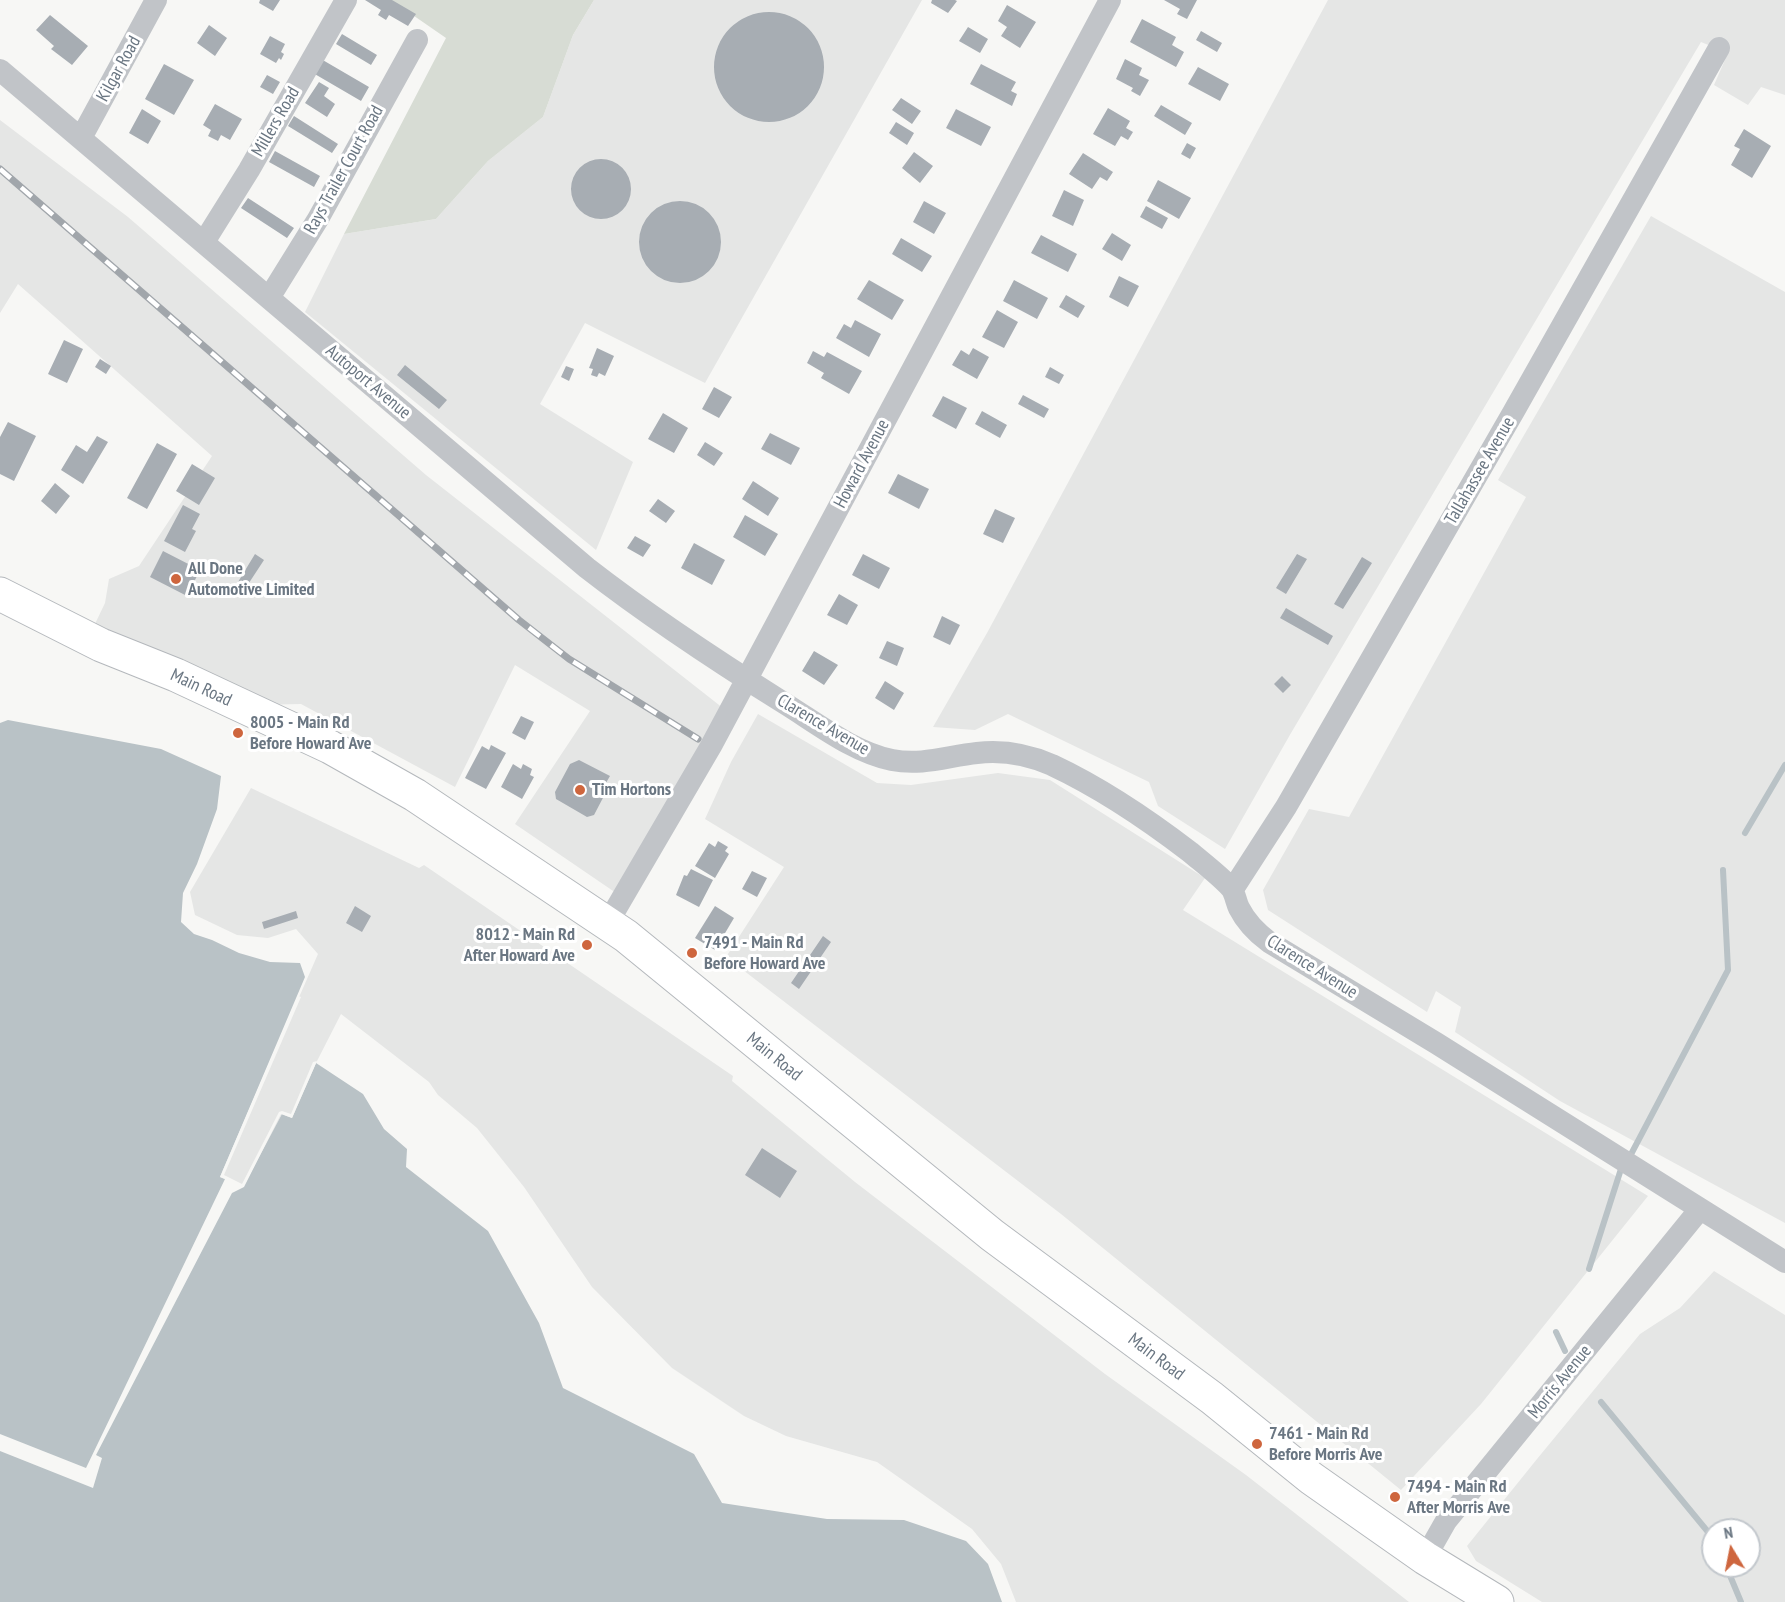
<!DOCTYPE html>
<html>
<head>
<meta charset="utf-8">
<style>
	body { margin:0 }
	#map { position:relative; width:1785px; height:1602px; overflow:hidden; background:#f7f7f5; font-family:"PT Sans Narrow",sans-serif }
	canvas { display:block }
	.north { position:absolute; left:1701px; top:1518px; width:60px; height:60px; box-sizing:border-box; background:#fff; border:2px solid #c3c8cd; border-radius:50%; rotate:350deg; font-size:16px; font-weight:700; line-height:24px; text-align:center; color:#6a7682 }
	.north::after { content:''; display:block; margin:auto; width:21px; height:27px; background:#ce663e; clip-path:polygon(50% 0,100% 100%,50% 72%,0 100%) }
</style>
</head>
<body>
<div id="map">
<canvas width="1785" height="1602"></canvas>
<div class="north">N</div>
</div>
<script>
const g = document.querySelector('canvas').getContext('2d');
g.lineJoin = 'round';
function paint(path, color) { g.fillStyle = color; g.fill(path, 'evenodd'); }
function stroke(path, color, width, dash) { g.strokeStyle = color; g.lineWidth = width; g.lineCap = dash ? 'butt' : 'round'; g.setLineDash(dash || []); g.stroke(path); }
function write(font, color, halo, rows, align = 'center') {
  g.font = font + ' "PT Sans Narrow",sans-serif'; g.lineWidth = 6; g.setLineDash([]); g.textBaseline = 'middle'; g.strokeStyle = halo; g.fillStyle = color; for (const [text, x, y, turn = 0] of rows) {
    g.save(); g.translate(x, y); g.rotate((+turn || 0) * Math.PI / 180); g.textAlign = isNaN(turn) ? turn : align; if (halo) g.strokeText(text, 0, 0); g.fillText(text, 0, 0); g.restore();
  }
}
paint(new Path2D(`
	M594,0H922L705,383L585,323L540,404L633,462L596,550L305,312L344,234L436,219L488,161L543,117L573,35Z
	M1328,0H1785V95L1761,87L1748,105L1714,85L1728,53L1701,42L1291,733L1225,849L1158,806L1149,782L1008,714L975,730L933,727L987,633Z
	M0,120L128,217L426,475L728,712L619,895L515,824L590,711L515,665L455,787L301,704L255,705L94,626L105,603L109,579L139,566L212,456L18,284L0,313Z
	M1651,216L1785,292V1223L1560,1101L1455,1032L1461,1007L1436,991L1427,1012L1268,910L1263,890L1309,809L1349,817L1526,497L1498,480Z
	M758,714L877,783L911,785L998,773L1050,780L1205,878L1183,910L1648,1196L1481,1404L1401,1490L1061,1214L726,957L784,867L705,819L731,762Z
	M251,788L419,868L424,865L733,1076L732,1081L855,1182L1105,1374L1246,1475L1409,1602H1016L1001,1564L972,1529L877,1462L786,1436L744,1416L672,1368L592,1287L524,1187L477,1128L438,1095L429,1082L341,1014L316,1063L292,1118L282,1114L244,1187L232,1193L0,1434L220,1177L318,954L296,929L268,938L237,935L195,915L190,892Z
	M1714,1271L1785,1315V1602H1542L1476,1561L1467,1546L1537,1459L1640,1334L1680,1308ZM1713,1530H1749V1566H1713Z`), '#e5e6e5');
paint(new Path2D(`
	M391,0H594L573,35L543,117L488,161L436,219L344,234L446,38Z`), '#d7dcd4');
paint(new Path2D(`
	M8,720L161,749L221,776L217,809L197,864L183,893L181,922L194,934L212,940L239,953L270,962L300,963L305,977L220,1177L243,1187L282,1114L292,1118L316,1063L363,1094L384,1129L407,1149L406,1167L488,1231L539,1323L563,1388L694,1454L722,1503L827,1519L904,1520L966,1541L988,1564L1002,1602H0V723Z`), '#b9c2c6');
paint(new Path2D(`
	M298,996L301,997L224,1175L242,1184L279,1112L282,1111L291,1114L313,1062L317,1061L292,1118L281,1114L244,1187L232,1193L96,1455L102,1458L93,1488L0,1451V1434L86,1468L225,1179L220,1177Z`), '#f7f7f5');
stroke(new Path2D(`
	M1745,833L1785,765
	M1628,1160L1728,970L1723,870
	M1589,1269L1621,1169
	M1556,1332L1565,1351
	M1601,1402L1713,1538
	M1726,1566L1741,1602`), '#b9c2c6', 6);
paint(new Path2D(`
	M260,0H280L273,11L259,3Z
	M365,0H392L416,14L408,26L389,15L386,20L378,15L381,10Z
	M932,0H955L957,1L948,13L931,3Z
	M1164,0H1197L1187,19L1177,14L1180,9Z
	M1007,5L1036,22L1020,48L1001,36L1007,27L998,21Z
	M714 67a55 55 0 1 1 110 0a55 55 0 1 1-110 0Z
	M50,15L88,46L72,65L51,49L54,46L36,30Z
	M1142,19L1176,37L1172,45L1184,52L1176,67L1130,42Z
	M209,25L227,38L215,56L197,43Z
	M968,27L988,39L980,53L959,41Z
	M1201,31L1222,43L1217,52L1196,40Z
	M342,34L377,55L371,65L336,44Z
	M270,36L285,44L281,52L284,54L281,60L279,58L276,63L260,54Z
	M321,59L369,87L361,101L313,73Z
	M1125,59L1142,68L1139,75L1149,80L1140,96L1131,91L1133,88L1116,79Z
	M164,64L194,80L174,115L145,99Z
	M981,64L1016,82L1011,91L1017,94L1012,106L970,84Z
	M1198,67L1229,84L1220,101L1188,84Z
	M267,75L280,82L273,94L260,87Z
	M319,82L329,88L324,96L335,104L327,117L305,103Z
	M901,98L921,111L912,124L892,110Z
	M215,104L242,119L230,140L221,135L218,141L208,136L211,130L203,125Z
	M1161,105L1192,123L1185,135L1154,116Z
	M1108,108L1130,121L1126,128L1133,132L1128,140L1121,136L1115,146L1093,134Z
	M142,109L161,121L148,144L129,133Z
	M956,109L991,127L981,146L946,128Z
	M294,116L338,144L332,153L288,126Z
	M896,122L914,133L907,145L889,133Z
	M1744,129L1771,146L1752,178L1731,165L1740,149L1734,146Z
	M1187,143L1196,148L1190,159L1181,154Z
	M275,151L320,176L314,187L269,162Z
	M914,152L933,166L920,183L902,168Z
	M1083,153L1113,172L1107,181L1100,177L1092,189L1069,174Z
	M571 189a30 30 0 1 1 60 0a30 30 0 1 1-60 0Z
	M1158,180L1191,198L1179,219L1147,201Z
	M1064,190L1084,200L1073,226L1052,216Z
	M248,198L294,228L287,238L241,208Z
	M924,201L946,213L934,234L913,222Z
	M639 242a41 41 0 1 1 82 0a41 41 0 1 1-82 0Z
	M1146,206L1168,218L1162,229L1140,217Z
	M1112,233L1131,245L1122,261L1102,249Z
	M1041,235L1077,254L1068,272L1031,253Z
	M901,238L932,256L922,272L892,254Z
	M1119,276L1139,286L1128,307L1109,297Z
	M869,280L904,300L892,320L857,299Z
	M1014,280L1048,298L1037,319L1003,301Z
	M1066,295L1085,306L1078,318L1059,307Z
	M997,310L1018,322L1004,348L982,337Z
	M855,320L881,334L869,357L836,338L844,324L851,328Z
	M64,340L83,349L67,383L48,374Z
	M597,348L614,356L605,376L599,373L597,377L591,375L593,369L589,368Z
	M973,348L989,357L977,379L952,365L961,350L969,355Z
	M813,351L824,357L827,352L862,371L849,394L821,378L824,373L807,363Z
	M100,359L111,366L106,374L95,367Z
	M405,365L447,400L439,409L397,375Z
	M566,366L574,369L569,381L561,377Z
	M1050,367L1064,375L1059,384L1045,377Z
	M714,387L732,397L719,418L702,409Z
	M1023,395L1049,409L1044,418L1018,404Z
	M943,396L967,408L956,429L932,416Z
	M982,411L1007,425L1000,438L975,424Z
	M663,413L688,428L674,453L648,439Z
	M8,422L36,436L14,481L0,474V437Z
	M770,433L800,448L791,465L761,449Z
	M97,436L108,442L83,484L61,470L76,445L87,452Z
	M705,442L723,453L714,466L697,455Z
	M157,443L177,454L147,509L127,498Z
	M192,464L215,478L199,505L176,491Z
	M898,474L929,489L919,509L888,493Z
	M753,481L779,498L768,516L742,499Z
	M55,483L70,496L56,514L41,501Z
	M658,499L675,511L666,523L649,511Z
	M183,505L200,514L192,529L196,531L185,552L164,541Z
	M995,509L1015,518L1003,543L983,534Z
	M745,515L778,534L765,556L733,537Z
	M635,536L651,545L643,557L627,548Z
	M694,543L725,560L712,585L681,568Z
	M163,551L200,570L187,596L150,577Z
	M255,554L264,560L243,592L235,587Z
	M863,554L890,568L879,589L852,575Z
	M1297,554L1307,559L1286,594L1276,588Z
	M1362,557L1372,563L1343,609L1334,604Z
	M839,594L858,605L847,625L827,615Z
	M1286,608L1333,636L1328,645L1280,618Z
	M942,616L960,625L950,645L933,637Z
	M887,641L904,648L897,666L879,658Z
	M814,651L838,665L824,685L802,671Z
	M1282,676L1291,685L1283,693L1274,684Z
	M885,681L904,693L894,710L875,698Z
	M521,716L534,722L525,740L512,733Z
	M491,745L506,753L486,789L465,778L482,746L489,750Z
	M579,760L610,776L603,788L605,794L594,815L587,817L556,799L555,792L570,764Z
	M513,764L521,769L523,764L532,769L530,775L534,777L522,799L501,787Z
	M718,841L728,847L725,851L729,854L715,878L695,866L709,843L715,847Z
	M691,869L713,880L699,907L676,895L684,875L687,876Z
	M752,871L767,878L757,897L742,889Z
	M355,906L371,916L362,932L346,923Z
	M715,906L734,918L715,950L695,938Z
	M296,911L298,918L264,929L262,922Z
	M823,936L831,942L799,989L791,983Z
	M762,1148L797,1171L780,1198L745,1175Z`), '#a7adb3');
const secondary = new Path2D(`
	M0,594L101,645L176,675L330,747L415,795L626,936L992,1235L1212,1398L1311,1478L1425,1558L1497,1602`);
stroke(secondary, '#b4b8bc', 35);
stroke(new Path2D(`
	M0,70L587,568C650,617 717,661 784,703C818,724 853,752 892,760C922,766 948,756 977,753C1002,750 1029,755 1052,765C1101,788 1147,819 1190,852C1203,863 1219,875 1231,888C1235,893 1236,902 1239,908C1246,922 1257,933 1269,942L1436,1043L1785,1262
	M81,138L156,0
	M204,242L249,170L346,0
	M269,298L318,219L417,40
	M1233,889L1286,807L1514,411L1719,48
	M607,924L711,746L1110,0
	M1425,1558L1446,1521L1700,1209`), '#c1c4c8', 22);
stroke(secondary, '#fff', 33);
const rail = new Path2D(`
	M0,169L519,620L569,659L698,739`);
stroke(rail, '#a1a6ab', 7);
stroke(rail, '#fff', 4.5, [14]);
for (const [x, y, r, color] of [
	[176,579,6,"#ce663e"],
	[238,733,6,"#ce663e"],
	[580,790,6,"#ce663e"],
	[587,945,6,"#ce663e"],
	[692,953,6,"#ce663e"],
	[1257,1444,6,"#ce663e"],
	[1395,1497,6,"#ce663e"]
]) { const dot = new Path2D(); dot.arc(x, y, r, 0, 2 * Math.PI); g.fillStyle = color; g.fill(dot); stroke(dot, '#fff', 2); }
write('18px', '#6a7682', '#fff', [
	["Kilgar Road",119,69,-61],
	["Millers Road",276,122,-60],
	["Rays Trailer Court Road",344,170,-61],
	["Autoport Avenue",368,382,40],
	["Howard Avenue",862,464,-62],
	["Tallahassee Avenue",1480,471,-60],
	["Main Road",201,688,25],
	["Clarence Avenue",823,725,30],
	["Clarence Avenue",1312,967,32],
	["Main Road",774,1057,39],
	["Main Road",1156,1357,37],
	["Morris Avenue",1560,1382,-51]
]);
write('bold 18px', '#6a7682', '#fff', [
	["All Done",188,569],
	["Automotive Limited",188,590],
	["8005 - Main Rd",250,723],
	["Before Howard Ave",250,744],
	["Tim Hortons",592,790],
	["8012 - Main Rd",575,935,"right"],
	["After Howard Ave",575,956,"right"],
	["7491 - Main Rd",704,943],
	["Before Howard Ave",704,964],
	["7461 - Main Rd",1269,1434],
	["Before Morris Ave",1269,1455],
	["7494 - Main Rd",1407,1487],
	["After Morris Ave",1407,1508]
], 'left');
</script>
</body>
</html>
